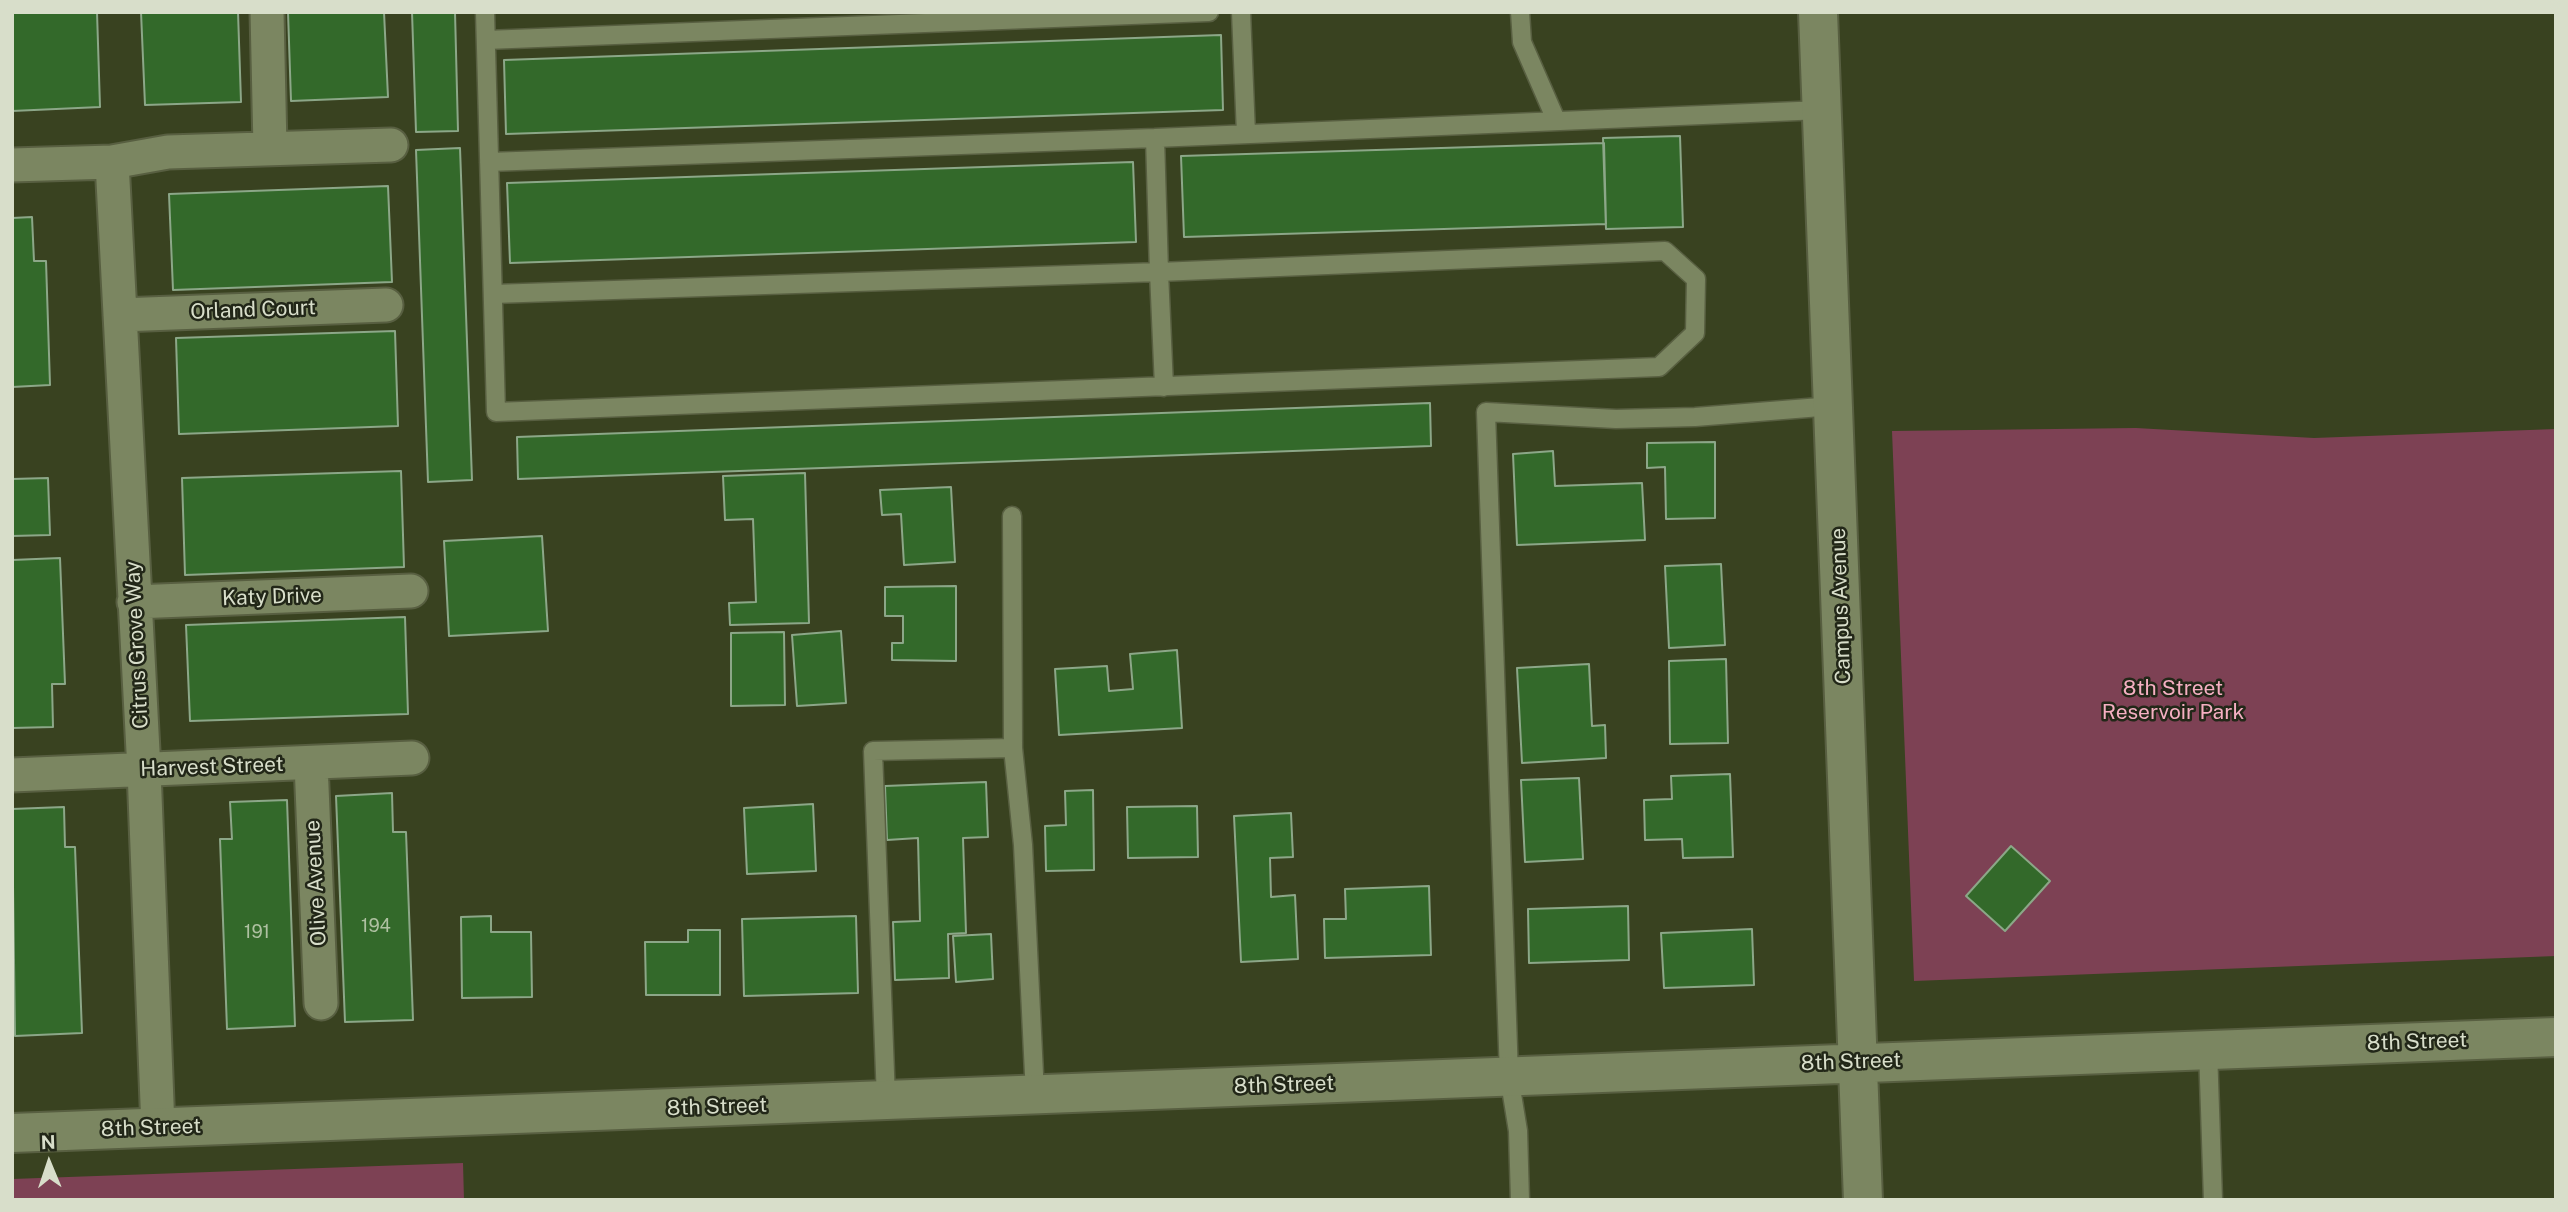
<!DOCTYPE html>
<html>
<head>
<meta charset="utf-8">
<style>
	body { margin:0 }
	#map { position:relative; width:2568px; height:1212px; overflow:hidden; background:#394220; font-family:"Public Sans",sans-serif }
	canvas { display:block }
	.frame { position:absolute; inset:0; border:14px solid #d8deca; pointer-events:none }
	.north { position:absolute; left:14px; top:1128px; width:70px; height:70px; -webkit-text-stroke:5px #222718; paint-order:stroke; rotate:358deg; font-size:19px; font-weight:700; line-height:28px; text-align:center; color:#d8deca }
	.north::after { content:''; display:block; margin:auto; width:24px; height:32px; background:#d8deca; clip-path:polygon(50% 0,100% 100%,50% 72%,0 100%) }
</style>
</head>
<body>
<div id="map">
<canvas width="2568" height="1212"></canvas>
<div class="frame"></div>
<div class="north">N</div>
</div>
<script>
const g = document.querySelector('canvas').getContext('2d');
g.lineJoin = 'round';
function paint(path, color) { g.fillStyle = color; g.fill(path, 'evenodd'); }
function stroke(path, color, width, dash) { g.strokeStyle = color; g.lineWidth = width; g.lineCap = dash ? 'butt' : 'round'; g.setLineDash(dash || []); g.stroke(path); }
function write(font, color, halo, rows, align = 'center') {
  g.font = font + ' "Public Sans",sans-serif'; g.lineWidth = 5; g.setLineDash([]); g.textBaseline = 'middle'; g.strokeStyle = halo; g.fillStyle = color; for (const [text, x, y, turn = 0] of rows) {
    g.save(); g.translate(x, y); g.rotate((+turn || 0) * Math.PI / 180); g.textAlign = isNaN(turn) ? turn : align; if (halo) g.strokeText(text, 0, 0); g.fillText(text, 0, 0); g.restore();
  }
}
paint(new Path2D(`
	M2136,428L2314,438L2556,429V956L1914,981L1892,431Z
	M463,1163L464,1200H12V1179Z`), '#7d4154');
const building = new Path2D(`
	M12,12H97L100,107L12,111Z
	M141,12H238L241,102L145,105Z
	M288,12H384L388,97L291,101Z
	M412,12H455L458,131L416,132Z
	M1221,35L1223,110L506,134L504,60Z
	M1680,136L1683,227L1606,229L1603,138Z
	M1604,143L1606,224L1184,237L1181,156Z
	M460,148L472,480L428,482L416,150Z
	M1133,162L1136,242L510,263L507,183Z
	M388,186L392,282L173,290L169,194Z
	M32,217L34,261H46L50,385L12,387V218Z
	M395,331L398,426L179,434L176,338Z
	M1430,403L1431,446L518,479L517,437Z
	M1715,442V518L1666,519L1665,467L1647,468V443Z
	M1553,451L1555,486L1642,483L1645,540L1517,545L1513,454Z
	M401,471L404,567L185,575L182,478Z
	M805,473L809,623L730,625L729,603L756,602L753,519L725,520L723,476Z
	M48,478L50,535L12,536V479Z
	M951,487L955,562L904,565L901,514L882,515L880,490Z
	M542,536L548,631L449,636L444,541Z
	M60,558L65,684H52L53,727L12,728V560Z
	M1721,564L1725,645L1669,648L1665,566Z
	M956,586V661L892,660V643H903V616H885V587Z
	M405,617L408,714L190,721L186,625Z
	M841,631L846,703L797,706L792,635Z
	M784,632L785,705L731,706V633Z
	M1177,650L1182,728L1059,735L1055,669L1107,666L1109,691L1133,689L1130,654Z
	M1726,659L1728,743L1670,744L1669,661Z
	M1589,664L1592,726L1605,725L1606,758L1522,763L1517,668Z
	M1730,774L1733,857L1683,858L1682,839L1645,840L1644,800L1672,799L1671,776Z
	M1579,778L1583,859L1525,862L1521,780Z
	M986,782L988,837L963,838L966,933L948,934L949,978L895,980L893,922L920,921L918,838L887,840L885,786Z
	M1093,790L1094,870L1046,871L1045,826L1066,825L1065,791Z
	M392,793L393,832H406L413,1020L345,1022L336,796Z
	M287,800L295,1026L227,1029L220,839H232L230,802Z
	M813,804L816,871L747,874L744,808Z
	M1197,806L1198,857L1128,858L1127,807Z
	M64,807L65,847H75L82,1033L15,1036L12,809Z
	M1291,813L1293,857L1270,858L1271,897L1295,895L1298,959L1241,962L1234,816Z
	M2011,846L2050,881L2005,931L1966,896Z
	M1429,886L1431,955L1325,958L1324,919H1346L1345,889Z
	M1628,906L1629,960L1529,963L1528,909Z
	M491,916V932H531L532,997L462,998L461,917Z
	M856,916L858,993L744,996L742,919Z
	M1752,929L1754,985L1664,988L1661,933Z
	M688,930H720V995H646L645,942H688Z
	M991,934L993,979L956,982L953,936Z`);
paint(building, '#33692a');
stroke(building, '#8ca788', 2);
const lane = new Path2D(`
	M485,12L496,412L1659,367L1695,333L1696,279L1665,251L1159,272L1155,138L1822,110
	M1241,12L1246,134
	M1520,12L1522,42L1556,120
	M486,40L1209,12
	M489,162L1155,138
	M493,294L1159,272L1164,387
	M1012,516L1013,748
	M2208,1049L2213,1200
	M886,1100L873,751L1013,748L1023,845L1035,1095
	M1520,1200L1518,1131L1509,1076L1486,412L1616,419L1695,417L1833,406`);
const street = new Path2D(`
	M267,12L270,148
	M112,162L144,770L158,1128
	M12,165L112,162L168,152L391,145
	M120,315L386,305
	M134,602L411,591
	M311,763L321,1003
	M12,775L412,758`);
const secondary = new Path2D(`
	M1818,12L1863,1200
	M12,1133L2556,1037`);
stroke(lane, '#585f41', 21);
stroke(street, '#585f41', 37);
stroke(secondary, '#585f41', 42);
stroke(lane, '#7b8661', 18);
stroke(street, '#7b8661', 33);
stroke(secondary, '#7b8661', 38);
write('18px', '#afc1a2', null, [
	["194",376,926],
	["191",257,932]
]);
write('21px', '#d8deca', '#222718', [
	["Orland Court",253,310,-2],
	["Katy Drive",272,597,-2],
	["Campus Avenue",1841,606,-92],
	["Citrus Grove Way",137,645,-93],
	["Harvest Street",212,767,-2],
	["Olive Avenue",316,883,-93],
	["8th Street",2417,1042,-2],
	["8th Street",1851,1062,-2],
	["8th Street",1284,1085,-2],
	["8th Street",717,1107,-2],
	["8th Street",151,1128,-2]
]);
write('21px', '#f5afc2', '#222718', [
	["8th Street",2173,689],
	["Reservoir Park",2173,713]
]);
</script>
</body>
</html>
